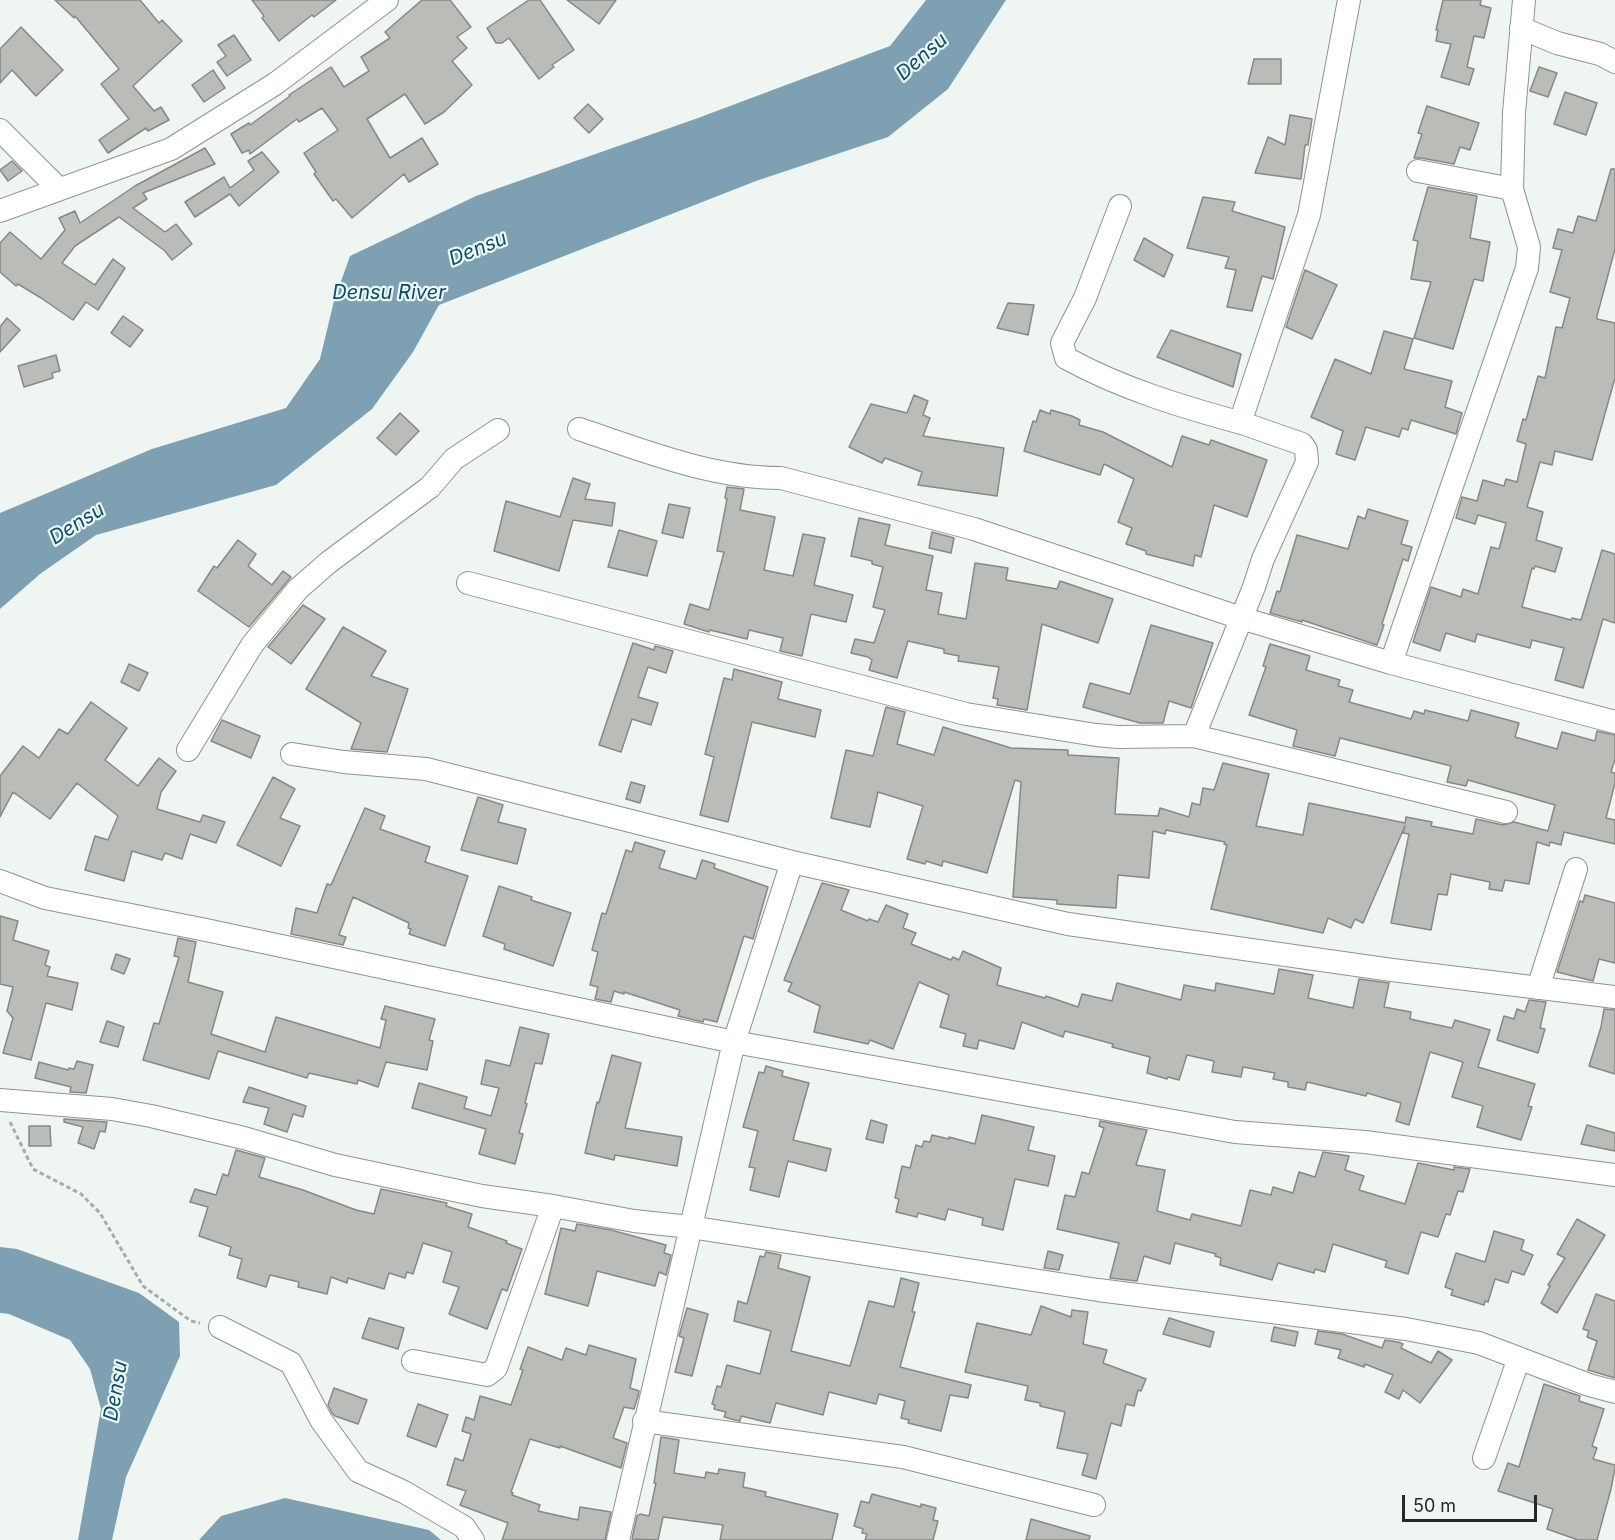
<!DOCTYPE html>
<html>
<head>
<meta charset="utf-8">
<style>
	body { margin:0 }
	#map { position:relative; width:1615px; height:1540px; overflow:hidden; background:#eff6f2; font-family:Inter,sans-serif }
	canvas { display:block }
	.scale { position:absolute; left:1402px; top:1495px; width:135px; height:27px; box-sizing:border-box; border:3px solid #272928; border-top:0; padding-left:8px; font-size:18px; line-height:21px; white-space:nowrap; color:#272928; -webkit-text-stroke:4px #eff6f2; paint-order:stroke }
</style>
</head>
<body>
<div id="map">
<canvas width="1615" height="1540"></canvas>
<div class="scale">50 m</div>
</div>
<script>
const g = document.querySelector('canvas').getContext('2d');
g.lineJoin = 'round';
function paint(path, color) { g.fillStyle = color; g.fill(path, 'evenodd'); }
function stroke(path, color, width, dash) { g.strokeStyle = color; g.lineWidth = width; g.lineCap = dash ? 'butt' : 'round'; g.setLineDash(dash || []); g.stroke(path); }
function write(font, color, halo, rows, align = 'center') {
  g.font = font + ' Inter,sans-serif'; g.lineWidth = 4.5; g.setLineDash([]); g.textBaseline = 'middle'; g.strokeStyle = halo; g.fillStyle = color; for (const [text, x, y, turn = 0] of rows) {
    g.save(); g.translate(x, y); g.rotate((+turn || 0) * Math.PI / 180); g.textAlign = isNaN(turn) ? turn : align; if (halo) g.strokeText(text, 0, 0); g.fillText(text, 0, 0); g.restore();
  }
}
paint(new Path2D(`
	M926,0H1006L948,89L888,137L756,181L439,305L413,352L372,409L276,485L96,535L40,574L0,609V513L152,449L286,408L320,359L334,301L350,256L476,196L698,118L890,46Z
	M0,1247L17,1249L139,1293L179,1322L180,1356L126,1477L112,1540H78L101,1409L90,1369L70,1340L9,1314L0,1313Z
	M285,1498L429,1530L441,1540H199L221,1516Z`), '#7da1b3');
const building = new Path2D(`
	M55,0H140L159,23L162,20L182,41L133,86L154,111L161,107L169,120L148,131L146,128L108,153L99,140L129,119L101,84L119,69L75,16L74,18Z
	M252,0H336L314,17L312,15L279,41L262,18L264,16Z
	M422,0H450L471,27L457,37L467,48L452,61L472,85L444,112L425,124L405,94L367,119L390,158L422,138L438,164L409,182L404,174L352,218L336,199L333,201L314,174L316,172L304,153L338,130L322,108L299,122L297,119L250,154L249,150L242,153L231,134L249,123L250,125L290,96L289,95L331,67L344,87L369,71L361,57L390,38L385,32Z
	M529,0H540L574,50L552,65L554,67L539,79L509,38L502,43H496L487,28Z
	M567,0H616L599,24Z
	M1443,0H1481L1480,5L1491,8L1484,38L1474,36L1467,67L1474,69L1469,85L1441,77L1451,44L1436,41L1438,30H1436Z
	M21,27L63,70L36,96L12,70L0,83V49Z
	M234,35L251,60L227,76L217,62L226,56L218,45Z
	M1254,59H1281V84H1248Z
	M1539,67L1557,73L1548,97L1530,91Z
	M213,70L225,88L204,102L192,85Z
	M1565,92L1597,103L1586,135L1554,124Z
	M588,104L603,119L589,133L574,118Z
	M1427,106L1479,123L1470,150L1460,147L1454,164L1421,158H1414L1422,134L1418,133Z
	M1290,115L1312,119L1308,145H1305L1301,179L1255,173L1268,137L1285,145Z
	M205,148L215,164L143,193L147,199L133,208L165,232L176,224L192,244L172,260L165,251L119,217L75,246L62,263L95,285L113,259L125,268L98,310L86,302L73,320L41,298L18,284L16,286L0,272V243L10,232L41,259L65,230L59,218L75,211L80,223L135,186Z
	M262,152L279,172L239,206L230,194L195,217L185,202L224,177L230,188L254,170L248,161Z
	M12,161L22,171L8,181L0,170Z
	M1611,169H1615V249L1597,316V319L1615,323V378L1592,460L1555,451L1552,465L1540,462L1527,507L1543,512L1536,540L1562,548L1555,572L1535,566L1534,569L1532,568L1522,607L1571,620L1572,618L1581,620L1602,550L1615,554V623L1603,619L1583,688L1555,680L1564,648L1532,640L1530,648L1477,634L1475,642L1446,633L1440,651L1413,642L1431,587L1461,597L1463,589L1478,594L1491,547L1499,549L1506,523L1478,515L1475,524L1456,518L1462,497L1477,501L1483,480L1504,486L1506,479L1517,482L1526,444L1517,441L1523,419L1526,420L1538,376L1545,378L1556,327L1562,328L1570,298L1550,292L1562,250L1553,248L1558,229L1573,233L1578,216L1596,221Z
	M1428,187L1477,196L1470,238L1490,242L1483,281L1474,279L1453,349L1414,338L1431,282L1411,279L1418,241L1413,240Z
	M1203,197L1235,202L1232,211L1285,227L1273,279L1262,276L1252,311L1227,307L1236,270L1225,268L1229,257L1187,248Z
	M1144,238L1173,255L1164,277L1134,260Z
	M1305,270L1337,285L1312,339L1286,327Z
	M1008,303L1034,305L1028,335L997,328Z
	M123,316L143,330L130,347L111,333Z
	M7,318L20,330L0,352V327Z
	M1171,330L1241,354L1233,387L1157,357Z
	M1384,331L1413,339L1404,369L1452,381L1445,407L1462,413L1456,434L1411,420L1408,430L1402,428L1399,437L1366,427L1355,460L1336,454L1343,431L1311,417L1335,359L1371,374Z
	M56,355L60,371L52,373L53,378L24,387L18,366Z
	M914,395L928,401L923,415L930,418L923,436L1004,448L997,496L918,485L922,472L885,458L882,463L849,447L871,404L907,413Z
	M1040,410L1050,414L1051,410L1072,416L1080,420L1079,425L1103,432L1172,467L1182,436L1209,445L1211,440L1267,460L1247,517L1214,505L1201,557L1195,555L1193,566L1146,554V551L1126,544L1132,528L1118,522L1134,479L1104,464L1100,475L1024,451L1033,421L1036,422Z
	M400,413L419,431L396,455L377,438Z
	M573,478L590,484L585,499L615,503L612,526L573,520L559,571L494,551L506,501L560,517Z
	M727,487L744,489L740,510L775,517L764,570L793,576L803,534L825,538L814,585L853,595L846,622L811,614L802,656L780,651L783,638L749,630L747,639L710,630L709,632L684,624L690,604L709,610L724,552L717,551L727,499L725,498Z
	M669,504L690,508L683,538L662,533Z
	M1368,509L1408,521L1401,544L1412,547L1408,561L1403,559L1382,624L1384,625L1377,645L1302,620V622L1270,613L1277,591L1280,592L1297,535L1348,549L1358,516L1365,519Z
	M859,518L890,525L885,545L933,556L926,590L942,593L938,614L966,619L975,563L1008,568L1006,580L1057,589L1060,581L1113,599L1098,643L1042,624L1027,710L997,705L998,699L993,698L999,667L958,661L959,656L944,653V649L908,641L897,678L869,670L872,660L868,657L851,653L855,639L874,643L885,610L873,607L883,567L872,564V561L851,556Z
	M619,530L657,541L647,576L608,567Z
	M932,532L954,538L951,553L929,548Z
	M238,540L256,554L248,566L272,585L283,571L291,577L249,627L198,591L214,566L217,568Z
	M303,605L325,619L291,664L268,647Z
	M1151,625L1213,643L1191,708L1169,701L1163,723H1140L1083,707L1090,683L1130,694Z
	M343,627L386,651L371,676L408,689L387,752L351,749L361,723L306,689Z
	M633,643L654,650L655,646L673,651L666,673L648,667L638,697L658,703L651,725L632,719L621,752L599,745Z
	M1270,644L1310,656L1306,670L1340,680L1338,686L1353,690L1349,702L1411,719L1414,711L1424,714L1425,710L1468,721L1471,710L1519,723L1515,737L1557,749L1562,732L1595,741L1597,731L1615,735V759L1611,772L1615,773V783L1606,818L1615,820V844L1564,832L1561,845L1550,842L1549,846L1537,842L1529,884L1505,880L1502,891L1489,889L1490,882L1451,874L1447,895L1438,894L1431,930L1391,923L1409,834L1403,833L1405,826L1363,923L1355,919L1351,928L1328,918L1323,933L1211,909L1227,845L1224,844L1225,842L1166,830L1165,834L1153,831L1149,878L1118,875L1116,908L1057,904V900L1013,897L1021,782L1015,780L987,873L943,861L942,866L926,861L925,864L907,859L923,806L878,792L870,827L831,818L846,750L873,756L886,707L905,712L897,744L934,755L943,727L1011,748L1068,750V755L1119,758L1115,814L1158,816L1160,808L1189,817L1192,803L1200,805L1203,788L1214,790L1223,763L1269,774L1256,826L1303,835L1309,803L1405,823L1406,817L1432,822L1431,826L1473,834L1476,819L1503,825L1514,822L1548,831L1555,805L1468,780L1466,786L1447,782L1451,766L1340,738L1335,756L1293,746L1297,730L1249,715L1266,667L1263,666Z
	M129,664L148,673L139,691L121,682Z
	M734,669L782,682L778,699L821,710L815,737L752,722L728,822L700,815L714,757L705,754L724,678L732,680Z
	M91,702L127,728L105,760L138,786L159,758L176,771L161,792L157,809L200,822L203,815L225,822L216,843L190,834L182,859L165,853L162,860L132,851L124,881L85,870L95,836L108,840L118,816L77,783L50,819L13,792L0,817V776L23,746L39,758L59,729L68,734Z
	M222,720L260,736L251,758L211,741Z
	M273,777L295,789L280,818L300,826L281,866L237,845Z
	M631,782L645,786L640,803L626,799Z
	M478,797L503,805L498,822L526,829L517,864L461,850Z
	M365,808L385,816L380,829L430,847L425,862L468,876L445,946L409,934L411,929L408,928L409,923L353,897L339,935L346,937L343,945L291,934L296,908L317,913L327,884L331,885Z
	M635,842L665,851L659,868L696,879L702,860L715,864L714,868L768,887L753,939L744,936L717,1022L704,1019L703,1022L678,1016L680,1010L624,992V994L614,991L611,1002L595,999L598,987L590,985L598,952L592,950L602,913L606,914L626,850L632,852Z
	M822,883L849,890L841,910L868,921L869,919L878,922L886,905L908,914L903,928L916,933L911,944L951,960L953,957L959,960L963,951L1001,968L997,985L1045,998L1046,996L1078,1007L1082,994L1112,1001L1117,983L1181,1000L1184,985L1215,991L1216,983L1274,994L1279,969L1313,975L1308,998L1353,1008L1359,979L1389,983L1384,1007L1411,1012L1410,1019L1452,1028L1455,1020L1490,1030L1478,1067L1535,1084L1528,1106L1532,1107L1521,1140L1477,1127L1483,1106L1452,1097L1463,1062L1430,1052L1409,1125L1396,1121L1401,1103L1367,1093L1366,1096L1307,1082L1305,1090L1288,1087V1082L1273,1079L1275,1073L1243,1067L1241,1077L1212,1072L1214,1061L1187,1055L1179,1080L1168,1077L1167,1079L1147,1073L1150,1057L1112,1047L1113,1044L1065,1031L1063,1037L1022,1022L1014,1049L979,1040L977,1049L963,1046L966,1034L940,1027L949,995L919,982L893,1049L870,1040L868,1044L814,1032L820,1006L788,991L792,983L784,980Z
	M499,886L532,897L531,900L571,913L553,966L504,949L505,944L483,936Z
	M1585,895L1615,903V963L1599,959L1593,981L1557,972L1580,901L1583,902Z
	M0,916L18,921L13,940L49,951L45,965L50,967L47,976L78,983L72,1010L46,1003L31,1060L3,1053L13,1018L7,1011L13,987L0,984Z
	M178,938L196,942L188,982L223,992L211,1034L265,1052L276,1017L380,1048L386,1020L381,1019L385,1006L435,1019L429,1040L433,1041L427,1070L386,1062L378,1087L358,1080L357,1084L309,1073L307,1078L218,1051L209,1079L143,1060L154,1023L159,1024L179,957L174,956Z
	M116,954L130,959L124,974L111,969Z
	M1529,1000L1546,1002L1540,1028L1545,1029L1538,1053L1497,1040L1504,1016L1514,1019L1517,1009L1525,1012Z
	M1604,1009L1615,1010V1074L1589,1066L1601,1027Z
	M107,1021L124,1027L118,1047L100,1042Z
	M520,1027L549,1034L542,1064L535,1063L525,1103L527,1104L519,1133L523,1134L515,1164L479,1154L486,1129L412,1108L419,1083L467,1097L464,1108L491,1116L499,1088L481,1084L486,1060L510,1066Z
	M612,1055L641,1063L625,1128L682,1137L677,1166L615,1155L614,1160L585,1153L597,1102L599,1103Z
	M77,1061L93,1065L86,1093L70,1092L71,1087L35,1078L39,1062L68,1070L69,1068L74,1069Z
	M766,1066L783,1071L782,1076L809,1083L793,1140L831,1149L826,1171L788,1161L779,1197L750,1190L755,1168L749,1167L758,1131L743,1127L759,1072L764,1073Z
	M249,1087L306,1106L303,1117L293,1114L287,1132L264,1124L269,1108L243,1102Z
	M982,1115L1034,1127L1028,1150L1055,1156L1048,1186L1015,1179L1003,1230L982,1225L983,1218L948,1209L945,1220L918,1213L917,1217L896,1212L899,1199L895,1198L902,1166L910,1168L916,1145L922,1147L924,1141L930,1142L932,1135L949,1139V1137L975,1144Z
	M64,1119L107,1122L105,1132L100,1131L94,1149L78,1143L83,1127L64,1122Z
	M871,1120L887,1125L883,1143L866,1139Z
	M1100,1121L1147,1130L1136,1165L1165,1170L1157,1211L1190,1220L1192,1214L1241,1226L1250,1190L1271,1195L1273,1187L1293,1193L1299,1172L1315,1177L1323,1152L1349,1156L1345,1170L1364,1176L1359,1190L1405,1204L1418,1163L1454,1170V1167L1470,1169L1463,1192L1458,1191L1450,1215L1446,1214L1438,1237L1421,1232L1408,1274L1385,1267L1387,1261L1333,1244L1325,1272L1315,1269L1314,1273L1278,1263L1272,1280L1220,1265L1221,1258L1215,1256L1216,1254L1175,1243L1170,1264L1144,1256L1137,1281L1110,1278L1119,1243L1057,1229L1065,1195L1075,1197L1082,1172L1089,1174L1104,1128L1099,1126Z
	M1587,1125L1615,1133V1151L1581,1144Z
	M29,1126H50L51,1146H29Z
	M236,1150L265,1158L259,1177L303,1190L356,1210L374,1214L381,1189L447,1203L446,1206L472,1214L468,1227L507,1241L506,1243L522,1249L507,1291L502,1289L487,1329L449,1314L459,1287L443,1282L452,1252L423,1243L413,1274L407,1272L405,1278L389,1273L384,1289L348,1278L347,1283L331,1277L327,1294L298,1287L299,1282L270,1275L266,1287L237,1278L242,1259L229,1255L231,1247L199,1236L208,1207L190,1202L195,1189L216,1195L223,1174L228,1176Z
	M1577,1219L1605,1235L1557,1313L1541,1303L1550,1286L1548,1285L1565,1258L1557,1254Z
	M577,1224L611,1230L666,1245L664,1253L671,1255L666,1275L659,1272L655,1286L597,1271L588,1306L545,1294L561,1228L575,1231Z
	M1494,1231L1524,1240L1521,1250L1533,1255L1524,1275L1512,1271L1508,1283L1495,1279L1488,1302L1485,1301L1484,1305L1451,1295L1453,1290L1445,1287L1456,1253L1485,1262Z
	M1048,1251L1063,1255L1059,1270L1044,1268Z
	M766,1252L781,1255L778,1268L810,1277L791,1351L850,1366L869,1301L894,1307L901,1278L919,1283L912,1312H915L900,1367L971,1385L968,1398L950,1395L941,1431L908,1423L909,1420L901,1418L905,1401L879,1394L876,1404L829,1392L823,1415L776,1403L770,1423L741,1416L740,1421L735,1420L724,1417L726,1412L714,1409L715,1405L712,1404L717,1386L721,1387L727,1365L760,1374L771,1331L734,1321L738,1301L747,1304L760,1256L764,1257Z
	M1596,1294L1615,1301V1378L1588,1370L1597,1341L1587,1337L1589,1331L1583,1329Z
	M1041,1306L1071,1317L1072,1310L1088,1312L1083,1344L1107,1350L1103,1363L1146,1379L1141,1391L1138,1390L1134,1406L1126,1404L1121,1426L1111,1423L1096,1479L1082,1475L1088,1454L1057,1448L1065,1412L1040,1406V1403L1025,1400L1028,1386L965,1372L977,1323L1031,1335Z
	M687,1308L708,1314L692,1376L675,1372L684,1338L679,1336Z
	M369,1318L404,1328L398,1349L362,1338Z
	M1169,1318L1214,1332L1210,1347L1163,1334Z
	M1274,1327L1298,1332L1295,1346L1271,1341Z
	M1318,1331L1342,1334L1382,1348L1385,1340L1398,1342L1403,1344L1401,1348L1431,1363L1438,1351L1452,1360L1420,1403L1403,1390L1399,1399L1385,1392L1393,1375L1365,1364L1364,1367L1338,1358L1341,1350L1315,1344Z
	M589,1345L636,1359L630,1388L639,1391L638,1396L634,1409L624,1407L613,1438L627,1443L621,1468L560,1446V1448L530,1439L511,1492L513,1493L512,1495L540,1505L538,1511L578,1520L580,1507L611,1512L605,1540H502L508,1523L460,1505L466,1491L447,1485L455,1458L463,1461L471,1434L462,1431L466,1417L474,1420L480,1396L511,1405L523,1370L520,1369L528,1347L562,1360L566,1348L586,1355Z
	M1544,1384L1580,1396L1579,1401L1604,1409L1592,1446L1597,1448L1593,1459L1615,1465V1468L1611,1489L1597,1540H1578L1547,1529L1553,1509L1498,1491L1508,1463L1519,1467Z
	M334,1388L367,1400L358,1424L335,1416L332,1413L328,1405Z
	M418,1404L448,1415L436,1447L407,1436Z
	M661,1437L679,1440L674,1473L705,1478L706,1472L718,1474L719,1469L745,1473L743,1487L766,1492L765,1496L838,1514L832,1540H720L723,1525L663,1517L658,1540L632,1539L637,1516L640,1514L649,1516L656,1483H654Z
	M872,1494L921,1507V1504L936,1508L933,1520L938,1521L933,1540H865L867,1534L862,1533L863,1529L854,1526L861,1501L869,1503Z
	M1031,1519L1090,1536L1089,1540H1026Z`);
paint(building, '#b9bcb7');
stroke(building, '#868984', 1.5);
const minor = new Path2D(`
	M1521,28L1557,43L1600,54L1615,62
	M0,130L59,189
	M1418,171L1512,189
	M1120,206L1085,298L1062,343L1066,358C1122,389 1183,407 1245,424
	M0,211L171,149L275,84L387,0
	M579,429C645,451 711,478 781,478L974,529L1241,618L1391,663L1615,722
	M468,583L966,714L1096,735L1118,737L1194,736L1506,812
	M1391,663L1527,268L1529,247L1512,189L1514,113L1524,0
	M1194,736L1254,587L1263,559L1307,462L1306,450L1302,444L1245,424L1242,417L1309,215L1349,0
	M188,750L252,645L298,589L329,562L430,487L454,459L498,430
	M292,754L344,762L426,769L792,862L1068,924L1392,970L1615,997
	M0,881L45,898L206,930L734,1042L1235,1132L1365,1142L1615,1175
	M1538,988L1576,869
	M0,1100L112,1109L151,1116L244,1138L335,1165L482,1196L553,1206L634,1221L690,1227L1098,1290L1406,1329L1479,1343L1589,1385L1615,1392
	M220,1327L291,1363L321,1420L358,1471L404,1492L464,1527L473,1540
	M413,1361L487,1375L496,1368L553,1206
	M644,1421L903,1457L1094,1505
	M1484,1458L1519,1358
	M618,1540L734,1042L792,862`);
stroke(minor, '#8d9390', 24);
stroke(new Path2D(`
	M10,1122L33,1169L81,1194L100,1213L143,1286L191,1321L200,1323`), '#a6aca9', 3, [4.5, 3]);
stroke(minor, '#fff', 22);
write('italic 20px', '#044f69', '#eff6f2', [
	["Densu",922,57,-41],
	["Densu",478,249,-22],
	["Densu River",389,293],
	["Densu",77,524,-32],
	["Densu",116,1391,-80]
]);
</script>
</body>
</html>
